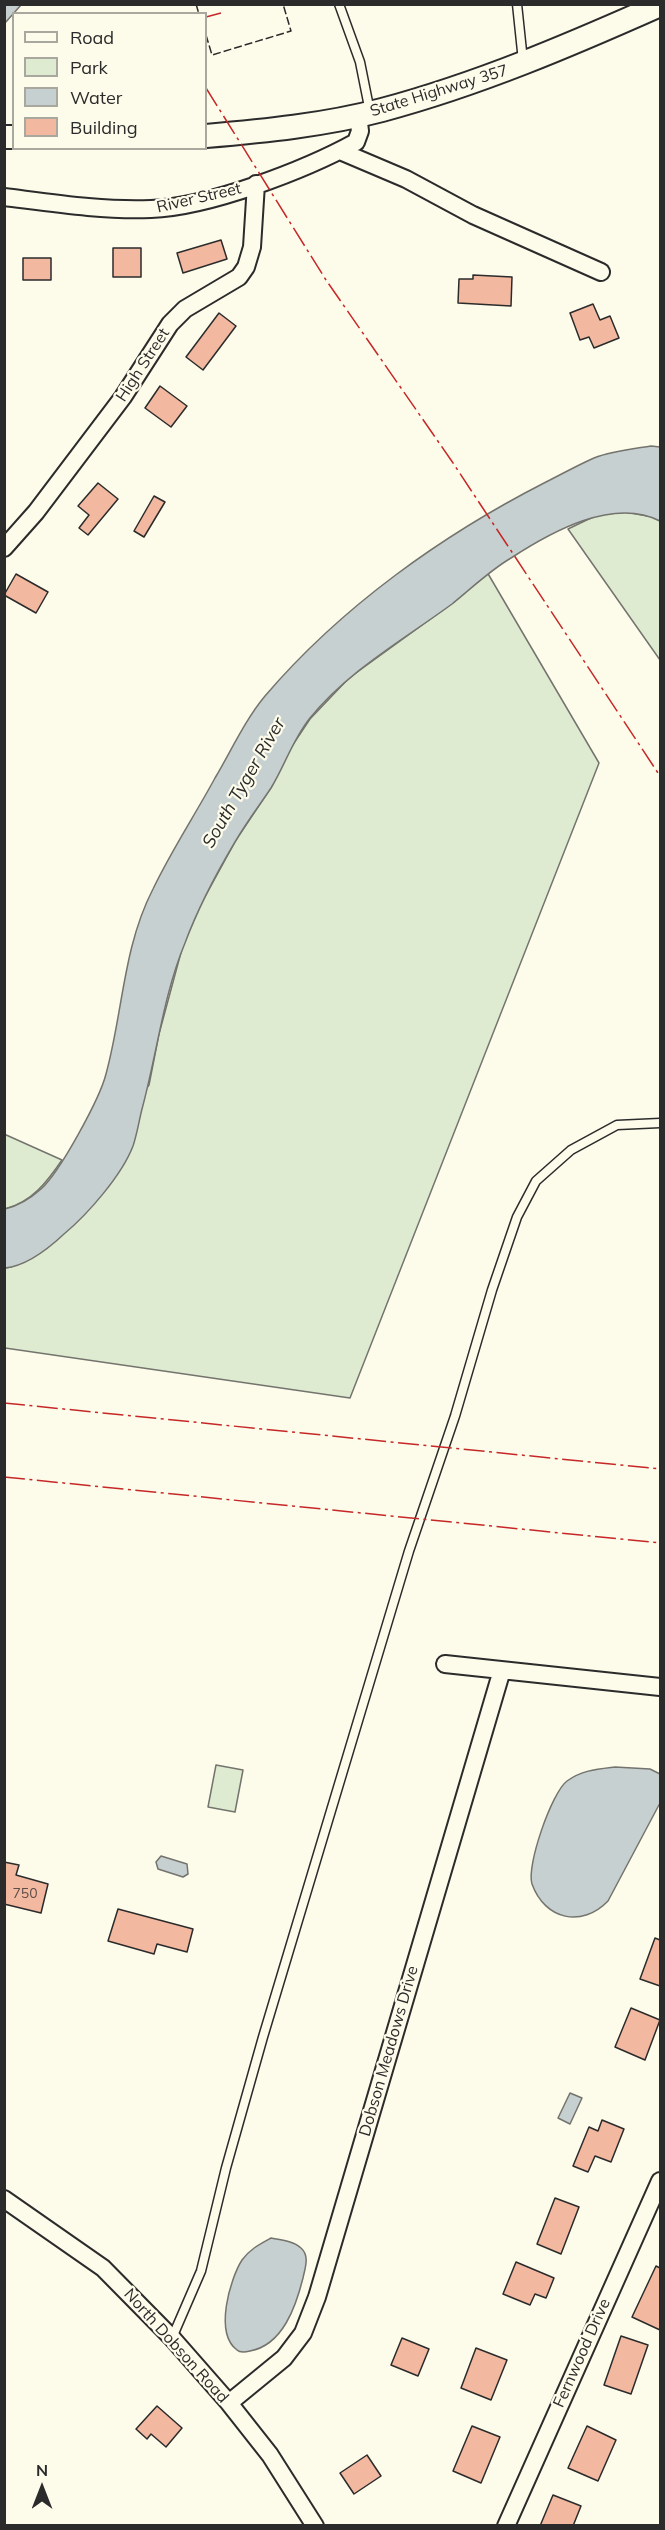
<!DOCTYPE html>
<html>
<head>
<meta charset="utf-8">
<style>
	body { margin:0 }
	#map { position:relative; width:665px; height:2530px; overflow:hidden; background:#fdfbea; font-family:Mulish,sans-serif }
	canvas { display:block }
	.frame { position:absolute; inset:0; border:6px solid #2b2b2b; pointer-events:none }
	.legend { position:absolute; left:12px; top:12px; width:195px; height:138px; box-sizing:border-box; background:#fdfbea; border:2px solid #a9a89e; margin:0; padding:8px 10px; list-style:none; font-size:18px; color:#2b2b2b }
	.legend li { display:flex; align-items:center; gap:12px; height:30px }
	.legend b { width:30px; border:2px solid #a9a89e }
	.north { position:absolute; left:12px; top:2458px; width:60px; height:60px; -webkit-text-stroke:4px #fdfbea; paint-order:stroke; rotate:0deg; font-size:16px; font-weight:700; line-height:24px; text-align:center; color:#2b2b2b }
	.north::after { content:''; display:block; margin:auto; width:21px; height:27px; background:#2b2b2b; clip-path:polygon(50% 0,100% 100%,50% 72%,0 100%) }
</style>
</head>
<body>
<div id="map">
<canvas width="665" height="2530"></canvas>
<div class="frame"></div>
<ul class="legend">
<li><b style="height:8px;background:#fdfbea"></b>Road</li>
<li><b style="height:16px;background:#deebd1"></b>Park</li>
<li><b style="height:16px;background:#c7d0d0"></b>Water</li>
<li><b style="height:16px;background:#f2b8a0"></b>Building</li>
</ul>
<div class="north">N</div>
</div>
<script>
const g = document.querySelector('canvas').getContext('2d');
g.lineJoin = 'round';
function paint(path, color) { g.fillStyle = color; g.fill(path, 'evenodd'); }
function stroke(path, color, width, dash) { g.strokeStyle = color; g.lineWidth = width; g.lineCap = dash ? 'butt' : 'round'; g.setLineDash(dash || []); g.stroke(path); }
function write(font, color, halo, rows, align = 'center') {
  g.font = font + ' Mulish,sans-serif'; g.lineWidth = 4.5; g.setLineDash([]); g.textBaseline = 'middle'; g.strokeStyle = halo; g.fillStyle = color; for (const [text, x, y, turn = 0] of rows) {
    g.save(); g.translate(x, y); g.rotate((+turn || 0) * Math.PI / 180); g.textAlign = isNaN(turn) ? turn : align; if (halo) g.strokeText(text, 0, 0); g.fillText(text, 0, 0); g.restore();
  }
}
const green = new Path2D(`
	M625,512L653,517L660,521V660L568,529L597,515Z
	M487,572L599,763L350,1398L5,1348V1268L11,1267L149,1085L159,1034L183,945L201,904L236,840L272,786L288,752L310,719L349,678L454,602Z
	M4,1134L62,1160C47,1182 32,1202 5,1209Z
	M216,1765L243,1770L235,1812L208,1807Z`);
paint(green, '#deebd1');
stroke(green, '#74746e', 1.5);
const water = new Path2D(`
	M5,4L21,5L5,23L4,5Z
	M651,446L660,447V521C613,497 551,532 511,558C489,571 472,588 452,604C403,640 349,670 310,718C293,739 285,765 271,788C259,806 246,823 235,842C216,874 198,908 185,943C163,996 157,1054 142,1109C139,1121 137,1134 133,1146C122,1175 88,1214 64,1234C48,1249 27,1266 5,1268V1209C18,1206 31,1198 41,1189C60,1172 100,1098 106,1074C123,1012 123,947 153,889C171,851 195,815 215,778C231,751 245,720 265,696C341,607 442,535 546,482C562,474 578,465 594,458C612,451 632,449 651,446Z
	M615,1767L650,1769L660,1774V1803L608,1901C582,1928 545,1920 532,1884C526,1866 552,1792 567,1781C582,1770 598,1769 615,1767Z
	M161,1856L187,1864L188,1874L183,1877L158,1869L156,1862Z
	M570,2093L582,2098L570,2124L558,2118Z
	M271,2238C281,2240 294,2241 301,2248C310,2256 305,2268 303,2278C296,2306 283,2345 250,2351C246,2352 240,2353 237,2350C214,2333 230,2279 242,2260C250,2249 260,2244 271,2238Z`);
paint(water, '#c7d0d0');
stroke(water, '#74746e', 1.5);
const building = new Path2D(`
	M221,240L227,259L183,273L177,253Z
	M113,248H141V277H113Z
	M23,258H51V280H23Z
	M473,275L512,277L511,306L458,303L459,279H473Z
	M593,304L600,320L610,316L619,338L594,348L589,337L580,340L570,313Z
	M219,313L236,326L203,370L186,357Z
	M160,386L187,406L171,427L145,408Z
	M98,483L118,499L88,535L79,528L89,515L78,506Z
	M154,496L165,502L144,537L134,531Z
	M16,574L48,592L36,613L4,595Z
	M4,1862L19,1865L16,1875L48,1884L41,1913L4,1904Z
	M118,1909L193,1929L187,1952L157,1944L154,1954L108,1941Z
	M655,1938L660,1940V1986L640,1979Z
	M631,2008L660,2020L645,2060L615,2047Z
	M602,2120L624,2129L611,2162L595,2156L588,2172L573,2166L589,2127L598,2131Z
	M555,2198L579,2207L561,2254L537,2244Z
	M516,2262L554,2278L546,2298L535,2294L530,2305L503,2294Z
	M656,2266L660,2268V2330L632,2317Z
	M621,2336L648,2345L631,2394L604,2385Z
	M402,2338L429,2349L418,2376L391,2365Z
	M476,2348L507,2360L491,2400L461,2388Z
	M157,2406L182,2428L166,2447L151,2434L147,2439L136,2429Z
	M472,2426L500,2437L481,2483L453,2471Z
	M587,2426L616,2440L598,2481L568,2468Z
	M367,2455L381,2476L354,2494L340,2473Z
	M553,2495L581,2506L573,2526H540Z`);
paint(building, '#f2b8a0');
stroke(building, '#2b2b2b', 1.5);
const lane = new Path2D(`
	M339,4L360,62L370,112
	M517,4L523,61
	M172,2338L201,2271L226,2168L263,2037L409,1551L455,1416L492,1290L517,1217L536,1181L571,1150L617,1125L660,1123`);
const street = new Path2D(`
	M340,151L406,179L473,215L601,272
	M4,197C52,203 103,211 151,209C209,207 305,170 356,142L360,131L358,115
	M4,548L36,512L123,397L170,324L185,309L239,277L246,267L252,247L256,184
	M445,1664L660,1687
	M4,2199L103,2268L172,2338L229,2403L270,2455L315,2526
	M229,2403L284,2358L303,2333L317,2297L502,1670
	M506,2526L660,2181`);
const secondary = new Path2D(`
	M206,136C264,131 325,125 382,110C479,84 570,45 660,5
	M4,137H14`);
stroke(lane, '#2b2b2b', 11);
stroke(street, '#2b2b2b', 20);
stroke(secondary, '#2b2b2b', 26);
stroke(lane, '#fdfbea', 8);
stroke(street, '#fdfbea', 16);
stroke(secondary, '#fdfbea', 22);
stroke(new Path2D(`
	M196,4L199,14
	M206,35L212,55L291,31L283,4`), '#2b2b2b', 1.5, [8, 3]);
stroke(new Path2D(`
	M206,17L221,13
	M206,88L326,280L451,460L660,776
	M4,1403L660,1469
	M4,1477L660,1543`), '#c62828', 1.5, [21, 4.5, 3, 4.5]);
write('14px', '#5d4e48', null, [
	["750",25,1894]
]);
write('16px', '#2b2b2b', '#fdfbea', [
	["State Highway 357",439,91,-17],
	["River Street",199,198,-13],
	["High Street",143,365,-57],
	["Dobson Meadows Drive",389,2051,-74],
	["North Dobson Road",176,2346,48],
	["Fernwood Drive",582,2353,-66]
]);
write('italic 18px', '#2b2b2b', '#fdfbea', [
	["South Tyger River",244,783,-60]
]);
</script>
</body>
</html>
